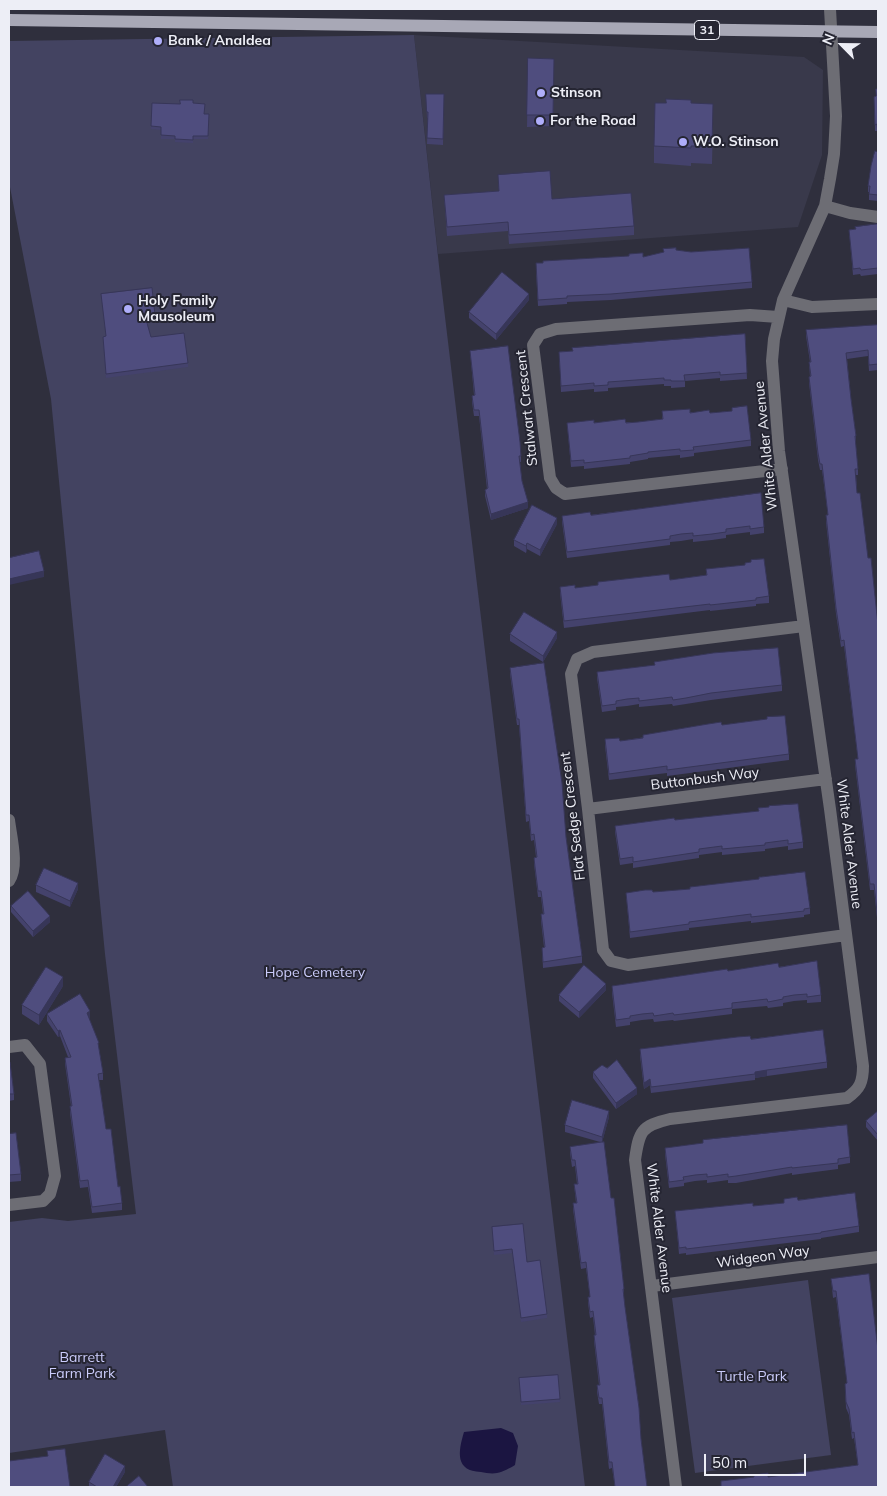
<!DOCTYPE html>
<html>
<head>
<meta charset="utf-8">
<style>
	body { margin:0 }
	#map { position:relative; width:887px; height:1496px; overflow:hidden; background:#2f2f3d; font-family:Mulish,sans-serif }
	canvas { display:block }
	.frame { position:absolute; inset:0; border:10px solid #edeef6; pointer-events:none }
	.north { position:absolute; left:817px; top:20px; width:50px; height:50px; -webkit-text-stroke:4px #252532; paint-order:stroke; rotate:293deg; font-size:14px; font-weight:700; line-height:20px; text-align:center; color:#edeef6 }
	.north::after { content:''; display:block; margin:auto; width:18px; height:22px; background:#edeef6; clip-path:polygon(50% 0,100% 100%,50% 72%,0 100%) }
	.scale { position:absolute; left:704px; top:1454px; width:102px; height:22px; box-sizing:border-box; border:2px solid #edeef6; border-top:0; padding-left:6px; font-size:15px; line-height:18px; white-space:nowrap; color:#edeef6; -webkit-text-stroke:4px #252532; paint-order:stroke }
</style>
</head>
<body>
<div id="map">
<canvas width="887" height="1496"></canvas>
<div class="frame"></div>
<div class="north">N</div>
<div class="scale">50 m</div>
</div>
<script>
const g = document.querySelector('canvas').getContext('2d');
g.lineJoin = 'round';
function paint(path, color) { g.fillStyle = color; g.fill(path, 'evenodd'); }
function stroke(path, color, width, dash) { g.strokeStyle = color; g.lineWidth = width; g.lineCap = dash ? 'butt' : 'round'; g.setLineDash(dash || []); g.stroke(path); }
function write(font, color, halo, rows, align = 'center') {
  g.font = font + ' Mulish,sans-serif'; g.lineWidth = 4; g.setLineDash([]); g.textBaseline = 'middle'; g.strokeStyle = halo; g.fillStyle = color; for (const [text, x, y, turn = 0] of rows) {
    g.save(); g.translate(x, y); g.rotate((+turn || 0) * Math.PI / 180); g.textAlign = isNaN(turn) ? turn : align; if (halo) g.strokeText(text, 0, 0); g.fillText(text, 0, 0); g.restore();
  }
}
paint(new Path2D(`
	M414,35L804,57L823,70L822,155L798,227L438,254Z`), '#39394b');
paint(new Path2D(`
	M414,35L440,275L585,1487H173L165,1430L9,1453V1222L42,1218L68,1221L136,1214L105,954L51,399L9,182V41Z
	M808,1280L831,1455L695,1473L672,1298Z`), '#434361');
paint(new Path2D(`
	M501,1428L513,1433L518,1446L515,1465C510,1468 503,1472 497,1473C492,1474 486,1473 481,1472C455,1471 458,1452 464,1432Z`), '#1b1541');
stroke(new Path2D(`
	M825,206L850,213L878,217
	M783,300L812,307L878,304
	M778,317L750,315L556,329L540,334L533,345L550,478L556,488L565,494L782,469
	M804,626L593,652L577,659L571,674L588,809L603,950L611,961L628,965L846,935
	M588,809L826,779
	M9,820C11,837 19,867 9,881
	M9,1047L25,1045L40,1064L55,1176L50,1194L43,1201L9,1205
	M652,1286L878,1257
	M676,1487L635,1160C639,1131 641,1126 670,1119L847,1098C860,1089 863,1082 863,1066L830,809L779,451L772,361L774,339L783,300L825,206L830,179L834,154L836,116L830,9`), '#6d6d74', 12);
stroke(new Path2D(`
	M9,20L878,32`), '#a8a8b6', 12);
paint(new Path2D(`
	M528,58L554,59L553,126L527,127Z
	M878,89V138L877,131H875L874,97L876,96Z
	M426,94H444L443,145L427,144L428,118H427Z
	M152,103L180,104L193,103L205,114H209L208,139H193V143L175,142V139H161V130L151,129Z
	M691,103L713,121L712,164L691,163V166L654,163V146Z
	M878,152V201L869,200V192H868V186Z
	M498,175L552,199L634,226V235L509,244L508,231L447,236L444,195L499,191Z
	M878,224V274L861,276L860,274L853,275L849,230Z
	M676,250L752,282V288L611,300L567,302V304L538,306L536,270L643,257Z
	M101,294L155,315V319L147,320L151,337L188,363V367L106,378L103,341V337L106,336Z
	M529,300L496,340L469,318V312Z
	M878,325V370L869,371L868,356L847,359L851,399L856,436V442L855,443L858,469V475H856L857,493L878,625V927L874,890H870L855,765V759H858L844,646L841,647L836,614L826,522V515H828L822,470H820L818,460L809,383V377H810L809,362H810L806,336V330Z
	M745,334L747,379L720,381V378L685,381V387L671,388V386H664V384L608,388V391L594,392V389L561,392L559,352Z
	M470,351L521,456V462H520L522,481L528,508L491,520L485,496V490L487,489L479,416H474L472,402V396L474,395Z
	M732,408L751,440V446L694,453V456L680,458V455L648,458V459L630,462V464L584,469V466L571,467L567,423L638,422L662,419V411L710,413L732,411Z
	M591,515L764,527V533L750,535V532L726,535V538L712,540L693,542V539L681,541L670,542V545L567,558L562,522V516Z
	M557,524L540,556L527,549L526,553L514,546V540Z
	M706,569L769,596V603L756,604V606L710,611V610L564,628L560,593V587L575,588L670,580L706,575Z
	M510,634L557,638L543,662L510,641Z
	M510,668L566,837L582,956V963L543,968L542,948L544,947L541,921V914H543L541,897H538L534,864V858L536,857L534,840L531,841L529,821L526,822L519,725H517L510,674Z
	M597,672L782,685V691L711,700L686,704L673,706L672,704L639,707V704L627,706L616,707V710L602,712L597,678Z
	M722,725L789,754V760L667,776V773L609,780L605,746V739L620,741Z
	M675,820L803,842V848L788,850V846L765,849V851L722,855V852L699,855V858L633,868V863L620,865L615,832V826Z
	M36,885L78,889L70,907L36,892Z
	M653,892L810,908V914L804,915V917L751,923V921L689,928V930L630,938L626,893Z
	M11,906L50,922L33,937L11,912Z
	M779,967L821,995V1002L807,1003V1000L794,1001L783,1003V1006L768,1008L767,1006L732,1009V1014L674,1021L673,1020L654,1022L653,1019L642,1020L630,1022V1025L616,1027L612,993V986L728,971Z
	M63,986L39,1025L22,1014V1005Z
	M606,990L579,1018L559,1001V995Z
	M47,1014L90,1017L89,1018L99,1049L103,1073V1080H99L106,1129L122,1203V1210L92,1213L88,1187L80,1188L70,1113V1106H71L65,1064V1058L68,1057L60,1036L58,1037L47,1021Z
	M751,1039L827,1062V1068L767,1076L755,1078V1080L651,1093L650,1085L644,1089L640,1056V1049Z
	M9,1062L14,1094V1100L9,1101Z
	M593,1072L637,1094L616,1109L593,1078Z
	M878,1111V1141L866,1127V1121Z
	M609,1117L602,1142L611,1198L624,1289V1295H623L647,1487H615L612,1468L609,1469L602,1404H599L597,1392V1385H599L594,1341V1335H595L593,1317L590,1318L588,1303V1297H590L586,1268L581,1269L573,1209V1203H576L574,1184H577L575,1166L572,1167L570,1153V1147L600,1142L565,1132V1125Z
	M9,1134L21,1174V1181L9,1182Z
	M665,1148L850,1157V1163L838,1165V1169L792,1175V1173L736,1183H728V1180L707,1183V1180L695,1181L684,1183V1186L669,1188L665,1154Z
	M784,1199L798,1200L859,1226V1232L821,1238V1239L686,1255V1253L679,1254L675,1211L753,1206L784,1203Z
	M492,1227L527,1262L547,1314V1318L521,1322L512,1253L494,1255Z
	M869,1274L878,1487L721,1486V1481L768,1477L858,1466L854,1438L852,1439L849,1415L846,1408L845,1384L847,1383L836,1297L833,1298L831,1279Z
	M558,1375L560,1402L521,1405L519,1378Z
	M125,1472L116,1487H89V1482Z`), '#44426c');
paint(new Path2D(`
	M529,294V300L496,340V334Z
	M528,502V508L491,520V514Z
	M557,518V524L540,556V550Z
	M527,543V549L526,553V546Z
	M44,571V577L9,585V579Z
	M557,632V638L543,662V656Z
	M78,883V889L70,907V901Z
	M50,916V922L33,937V931Z
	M63,977V986L39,1025V1015Z
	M606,984V990L579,1018V1012Z
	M90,1011V1017L87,1019V1013Z
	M60,1030V1036L58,1037V1031Z
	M767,1070V1076L755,1078V1072Z
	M650,1079V1085L644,1089V1083Z
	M637,1088V1094L616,1109V1103Z
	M609,1111V1117L602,1143V1137Z
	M125,1466V1472L116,1487H113Z`), '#373658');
const building = new Path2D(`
	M528,58L554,59L553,115H527Z
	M876,89H878V132L877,124L875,125L874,97L876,96Z
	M426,94H444L443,139L427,138L428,112H427Z
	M666,99L691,100V103L713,104L712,146H691V148L654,146L655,103H666Z
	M180,100H193V103L205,104L204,114H209L208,136H193V140L175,139V136L161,135V127L151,126L152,103L180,104Z
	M875,151L878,152V195L869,194L870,186H868L871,166Z
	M550,171L552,199L631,193L634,226L509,235L508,222L447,227L444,195L499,191L498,175Z
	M878,224V268L861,270L860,268L853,269L849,230L856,229L855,227Z
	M676,248V250L691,252L749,248L752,282L611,294L567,296V298L538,300L536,263H543V261L629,256V254L641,253H643V257L664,252L663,249Z
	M502,272L529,294L496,334L469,312Z
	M152,288L155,315L145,316L151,337L184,333L188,363L106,374L103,337L106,336L101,294Z
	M878,325V364L869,365L868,350L846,353L851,399L856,436H855L858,469H855L857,493H860L868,558H871L878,625V921L874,884H870L855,759H858L844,640L841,641L836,608L826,515H828L822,464H820L818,453L809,377L811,376L809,362H811L806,330Z
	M745,334L747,373L720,375V372L684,375L685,381H671V380H664V378L608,382V385L594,386V383L561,386L559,352L573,351L572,348Z
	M508,346L520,442L521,456H519L522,481L528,502L491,514L485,490L488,488L479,410H474L472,396L475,395L470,351Z
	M747,406L751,440L693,447L694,450L680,451V449L648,452V453L630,456V458L584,463V460L571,461L567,423L594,420V423L625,419L626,423L638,422L663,419L662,411L690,409V413L709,410L710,413L732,411V408Z
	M761,493L764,527L750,529V526L726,529V532L712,534L693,536V533L681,534L670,536V539L567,552L562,516L590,512L591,515Z
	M532,505L557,518L540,550L527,543L526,546L514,540Z
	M39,551L44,571L9,579V558Z
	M764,559L769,596L756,598V600L710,605V604L564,621L560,587L575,585V588L598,585V582L669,574L670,580L707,575L706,569L745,565V563L751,562V560Z
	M524,612L557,632L543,656L510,634Z
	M778,648L782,685L711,693L686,698L673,700L672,697L639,701V698L627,699L616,701V704L602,706L597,672L655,665L654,662L713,653Z
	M544,663L562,783L566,837L582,956L543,962L542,948L545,947L541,914H544L541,891H538L535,867L534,858L537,857L534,834L531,835L529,815H526L519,719H517L510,668Z
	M785,716L789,754L667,770V766L609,774L605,739L619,738L620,741L643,738V735L708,724L721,722L722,725L767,719V717Z
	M798,804L803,842L788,844V840L765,843V845L722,849V846L699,849V852L633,862V857L620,859L615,826L674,818L675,820L759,811L758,808L769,807V806Z
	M44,868L78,883L70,901L36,885Z
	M805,872L810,908L804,909V911L751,917V914L689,922V924L630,932L626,893L645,890H652L653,892L690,889V887L759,879V877H761Z
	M28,891L50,916L33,931L11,906Z
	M817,961L821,995L807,997V994L794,995L783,997V999L768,1002L767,999L732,1003V1008L674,1015L673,1013L654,1016L653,1013L642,1014L630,1016V1018L616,1020L612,986L727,969L728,971L778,963L779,967Z
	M584,965L606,984L579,1012L559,995Z
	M46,967L63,977L39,1015L22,1005Z
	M80,994L90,1011L87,1013L99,1043H98L103,1073L98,1074L106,1129H111L118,1187L120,1186L122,1203L92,1207L88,1180L80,1181L70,1106H72L65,1058L71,1057L60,1030L58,1031L47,1014Z
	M823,1030L827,1062L767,1070L755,1072V1074L651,1087L650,1079L644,1083L640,1049L737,1037L750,1036L751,1039Z
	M617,1060L637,1088L616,1103L593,1072L602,1065L607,1068Z
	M9,1062H10L14,1094H9Z
	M572,1100L609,1111L602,1137L565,1125Z
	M878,1111V1135L866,1121Z
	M847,1125L850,1157L838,1159V1163L792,1168V1167L736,1176L728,1177V1174L707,1177V1174L695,1175L683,1177L684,1180L669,1182L665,1148L703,1143V1140Z
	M16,1133L21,1174L9,1175V1134Z
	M604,1142L611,1198H614L624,1289H623L625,1307L639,1408L641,1439L647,1487H615L612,1462H609L602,1398H599L597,1385H600L594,1335H596L593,1311L590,1312L588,1297H590L586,1262L581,1263L573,1203H577L574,1184H578L575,1160H572L570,1147Z
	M855,1193L859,1226L821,1232V1233L686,1249V1247L679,1248L675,1211L753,1203V1206L784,1203V1199L797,1197L798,1200Z
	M523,1224L527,1262L540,1260L547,1314L521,1318L512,1249L494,1251L492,1227Z
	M869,1274L878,1350V1487H712L721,1486V1481L754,1477V1475L768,1473V1477L858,1465L854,1432L852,1433L849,1409L846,1402L845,1384L847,1383L836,1291H833L831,1279Z
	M558,1375L560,1399L521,1402L519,1378Z
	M65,1449L70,1487H9V1461L48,1456L47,1451Z
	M105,1454L125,1466L113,1487H97L89,1482Z
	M139,1476L148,1487H126Z`);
paint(building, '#4f4d7e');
stroke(building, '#373658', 1);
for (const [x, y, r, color] of [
	[158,41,5,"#afaefa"],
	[541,93,5,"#afaefa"],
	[540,121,5,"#afaefa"],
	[683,142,5,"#afaefa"],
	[128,309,5,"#afaefa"]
]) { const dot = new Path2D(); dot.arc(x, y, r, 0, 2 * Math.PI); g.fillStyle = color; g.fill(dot); stroke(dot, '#252532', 2); }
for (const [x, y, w] of [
	[707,30,25]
]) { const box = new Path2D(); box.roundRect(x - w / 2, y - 9.5, w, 19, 4); g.fillStyle = '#252532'; g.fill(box); stroke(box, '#edeef6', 1); }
write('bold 12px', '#edeef6', null, [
	["31",707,30]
]);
write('bold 14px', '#edeef6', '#252532', [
	["Bank / Analdea",168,41],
	["Stinson",551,93],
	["For the Road",550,121],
	["W.O. Stinson",693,142],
	["Holy Family",138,301],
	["Mausoleum",138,317]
], 'left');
write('14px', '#edeef6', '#252532', [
	["Stalwart Crescent",527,408,-96],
	["White Alder Avenue",766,446,-96],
	["Buttonbush Way",705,779,-7],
	["Flat Sedge Crescent",573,816,-97],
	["White Alder Avenue",849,844,83],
	["White Alder Avenue",659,1228,83],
	["Widgeon Way",763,1257,-8]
]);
write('14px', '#cbccfb', '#252532', [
	["Hope Cemetery",315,973],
	["Barrett",82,1358],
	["Farm Park",82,1374],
	["Turtle Park",752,1377]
]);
</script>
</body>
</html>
